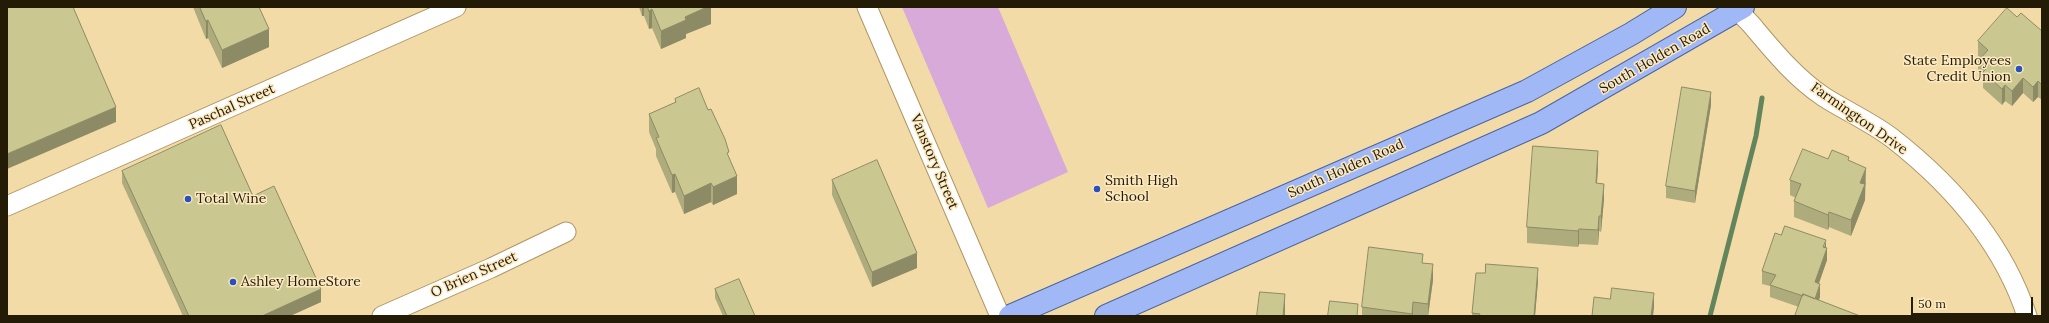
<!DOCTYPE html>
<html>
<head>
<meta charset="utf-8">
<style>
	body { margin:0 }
	#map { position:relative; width:2049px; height:323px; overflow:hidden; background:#f3dba7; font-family:Lora,serif }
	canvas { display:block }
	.frame { position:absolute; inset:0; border:8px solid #241b07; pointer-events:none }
	.scale { position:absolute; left:1911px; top:297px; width:122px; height:18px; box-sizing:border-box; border:2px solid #241b07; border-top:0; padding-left:5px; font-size:12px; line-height:14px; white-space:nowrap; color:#241b07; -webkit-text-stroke:3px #fce9c0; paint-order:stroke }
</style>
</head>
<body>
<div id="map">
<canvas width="2049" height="323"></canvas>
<div class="frame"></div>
<div class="scale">50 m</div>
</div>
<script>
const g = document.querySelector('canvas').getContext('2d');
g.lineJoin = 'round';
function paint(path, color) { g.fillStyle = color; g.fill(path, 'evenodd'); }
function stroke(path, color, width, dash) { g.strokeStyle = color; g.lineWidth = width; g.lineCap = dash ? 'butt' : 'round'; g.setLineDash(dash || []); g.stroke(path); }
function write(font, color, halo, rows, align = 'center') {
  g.font = font + ' Lora,serif'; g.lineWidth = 3; g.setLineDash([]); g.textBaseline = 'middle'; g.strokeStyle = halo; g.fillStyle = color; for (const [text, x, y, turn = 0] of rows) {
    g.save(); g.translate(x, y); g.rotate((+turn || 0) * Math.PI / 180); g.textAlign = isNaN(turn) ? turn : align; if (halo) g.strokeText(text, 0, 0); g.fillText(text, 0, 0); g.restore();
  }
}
paint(new Path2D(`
	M902,7H998L1068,172L988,208Z`), '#d7aad9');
stroke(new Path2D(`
	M1710,316L1756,136L1762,98`), '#63855b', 5);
const minor = new Path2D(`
	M867,7L1000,316
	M1735,7C1741,15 1749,21 1755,29C1776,54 1797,79 1824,97C1846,111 1871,122 1892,138C1951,184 2003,243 2027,316
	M7,206L456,7
	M382,316L491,268L566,232`);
const major = new Path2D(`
	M1010,316L1527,91L1631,34L1675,7
	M1106,316L1541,123L1743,7`);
stroke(minor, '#af9766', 21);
stroke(major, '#4b639e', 24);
stroke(minor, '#fff', 19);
stroke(major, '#a0b9f6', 22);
paint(new Path2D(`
	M193,7H259L269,47L222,68L208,38L206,39Z
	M639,7H711V24L686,34V38L661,49L652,28L649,29L644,16H642Z
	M2017,17L2042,31V100L2038,97L2033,102L2023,93L2012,106L2005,101L2002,105L1983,88V80L1978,76V61L1981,58L1978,56V41Z
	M675,99L729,158L737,194L713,205L711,202L684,214L675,192L672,193L656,156V149L649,132V114L675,103Z
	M1711,105L1695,203L1666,198V186Z
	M1828,159L1849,161L1866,183L1865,185V200L1851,236L1829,227L1828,230L1794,217V201L1796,198L1790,195V180Z
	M1598,166L1597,183L1604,199L1601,232L1599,231L1598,245L1579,244L1578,247L1527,243V227Z
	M122,171L253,196L321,302L290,316H183L122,183Z
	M832,180L917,268L872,287L832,195Z
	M1781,235L1826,247L1827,260L1818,284L1820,297L1799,307L1770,297V286L1762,284V271Z
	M1423,263L1433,280L1428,316H1362V307Z
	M1538,281L1535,316H1472V313Z
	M715,289L755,316H723L715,298Z`), '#aeab7d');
paint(new Path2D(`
	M642,7H644V16H642Z
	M707,7H711V24L686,34V38L661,49V31L685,17Z
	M652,9V28L649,29V11Z
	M208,20V38L206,39V21Z
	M269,29V47L222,68V50Z
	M2023,78V93L2012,106V91Z
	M2038,81V97L2033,102V87Z
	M2005,85V101L2002,105V89Z
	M1711,92V105L1695,203V191Z
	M116,107V122L7,169V154Z
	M1598,151V166L1596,198V183Z
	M1866,168L1865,200L1851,236V220L1860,183Z
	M675,174V192L672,193V175Z
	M737,176V194L713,205V187Z
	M711,183V202L684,214V196Z
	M1604,184V199L1601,232V216Z
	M1829,212V227L1828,230V215Z
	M1599,216V231L1598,245V230Z
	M1579,229V244L1578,247V231Z
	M1826,240V251L1827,248V260L1815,295V282Z
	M917,253V268L872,287V272Z
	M1433,264V280L1428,316V304Z
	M1538,268V281L1535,316H1534Z
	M1820,284V297L1815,313V301Z
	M321,289V302L290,316H262Z
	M1654,293V308L1653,316H1651Z
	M1285,294V316H1283Z
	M1413,302V316H1412V314Z`), '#8d8b66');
const building = new Path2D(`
	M7,7H73L116,107L7,154Z
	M200,7H259L269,29L222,50L208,20L206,21Z
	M648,7H707L685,17L686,20L661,31L652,9L649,11Z
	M2007,8L2017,17L2021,13L2042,31V85L2038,81L2033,87L2023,78L2012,91L2005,85L2002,89L1983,72L1986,69L1978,61L1988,50L1978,41Z
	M1682,87L1711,92L1695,191L1666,186Z
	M699,88L708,110L711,109L725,139L729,152L727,153L737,176L713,187L711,183L684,196L675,174L672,175L656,138L659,137L649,114L676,102L675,99Z
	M221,125L253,196L274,186L321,289L262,316H189L122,171Z
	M1533,146L1598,151L1596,183L1604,184L1601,216H1599L1598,230L1579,229L1578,231L1527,227Z
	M1803,149L1828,159L1832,150L1849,157L1848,160L1866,168L1860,183L1865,184L1851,220L1829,212L1828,215L1794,201L1801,184L1790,180Z
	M877,160L917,253L872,272L832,180Z
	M1785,226L1826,240L1823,247L1827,248L1815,282L1820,284L1815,299L1803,294V296L1770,285L1776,275L1762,271L1775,233L1781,235Z
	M1369,247L1423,254L1422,263L1433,264L1428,304L1413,302L1412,314L1362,307Z
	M1486,264L1538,268L1534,316H1479L1480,314L1472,313L1476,273H1485Z
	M739,279L755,316H727L715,289Z
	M1612,288L1654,293L1651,316H1592L1594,297L1610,299Z
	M1260,292L1285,294L1283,316H1257Z
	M1803,294L1860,316H1795Z
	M1330,301L1358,304L1357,316H1328Z`);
paint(building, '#cac791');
stroke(building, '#8d8b66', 1);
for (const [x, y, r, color] of [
	[2019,69,4,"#2950bf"],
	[1097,189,4,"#2950bf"],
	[188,199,4,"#2950bf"],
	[233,282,4,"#2950bf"]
]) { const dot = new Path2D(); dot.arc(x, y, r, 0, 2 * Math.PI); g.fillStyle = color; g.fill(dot); stroke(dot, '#fce9c0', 1.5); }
write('14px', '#241b07', '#fce9c0', [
	["South Holden Road",1655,59,-30],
	["Paschal Street",232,107,-24],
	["Farmington Drive",1859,119,35],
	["Vanstory Street",934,162,67],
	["South Holden Road",1346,169,-24],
	["O Brien Street",474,275,-24]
]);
write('14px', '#241b07', '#fce9c0', [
	["State Employees",2011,61,"right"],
	["Credit Union",2011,77,"right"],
	["Smith High",1105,181],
	["School",1105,197],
	["Total Wine",196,199],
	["Ashley HomeStore",241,282]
], 'left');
</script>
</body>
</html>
